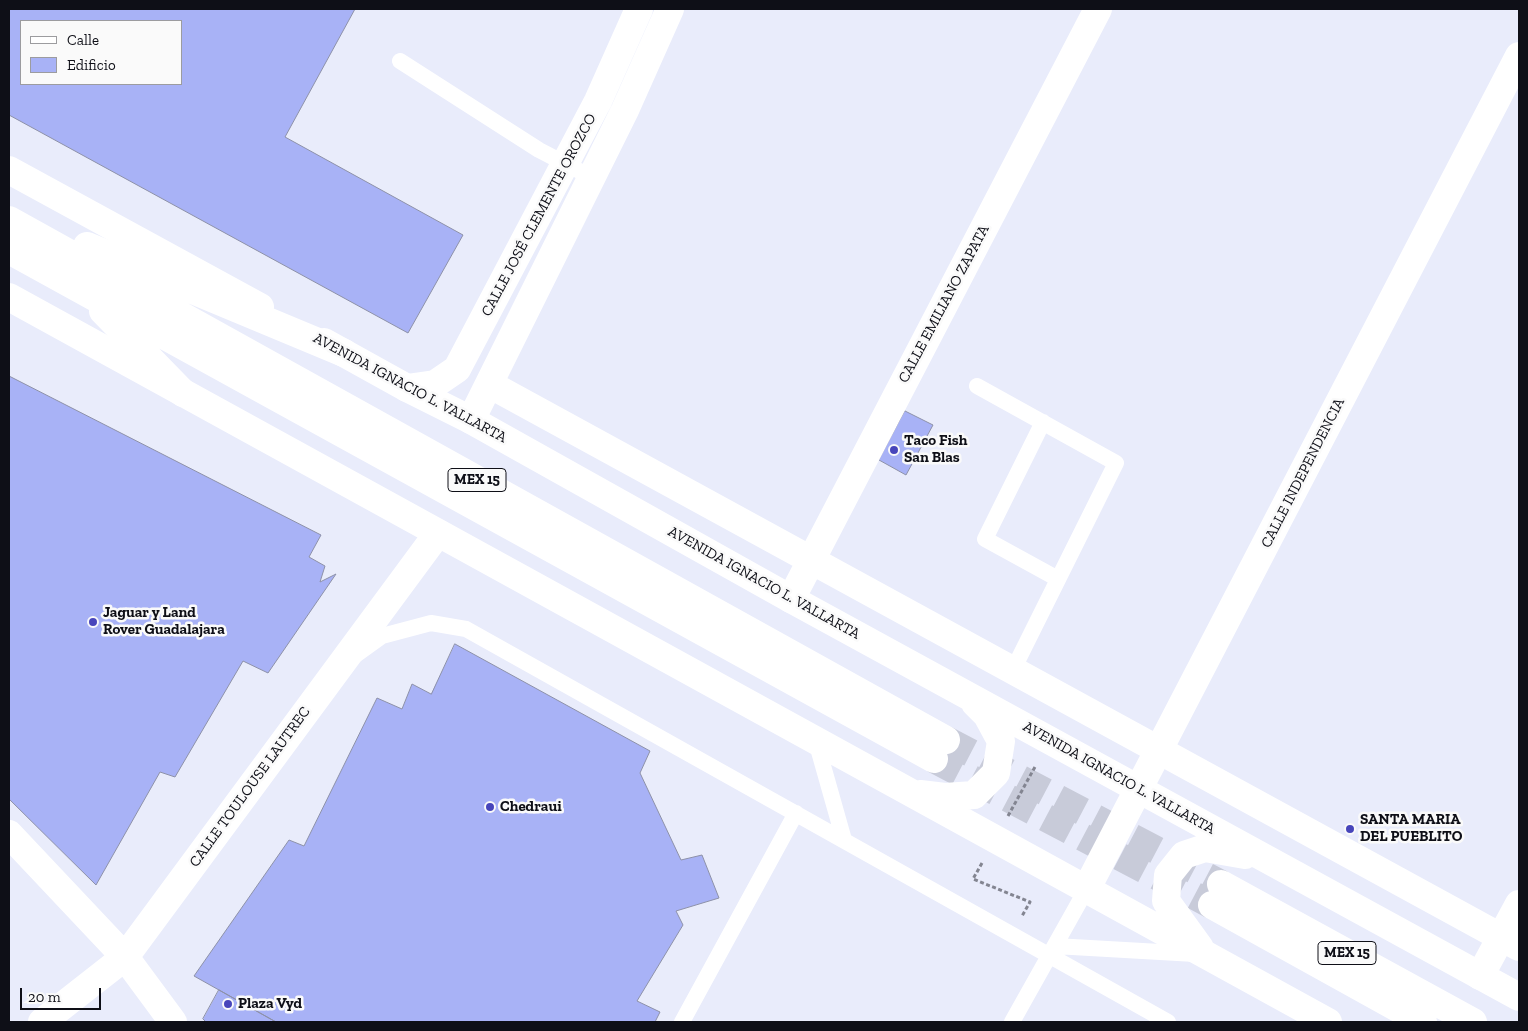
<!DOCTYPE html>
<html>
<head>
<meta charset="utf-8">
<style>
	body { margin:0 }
	#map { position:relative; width:1528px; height:1031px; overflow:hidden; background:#e9ecfb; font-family:"Zilla Slab",serif }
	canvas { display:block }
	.frame { position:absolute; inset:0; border:10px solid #0e0f17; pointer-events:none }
	.legend { position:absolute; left:20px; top:20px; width:162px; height:65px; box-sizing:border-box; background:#fafafa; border:1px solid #9c9c9f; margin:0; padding:6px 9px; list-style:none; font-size:15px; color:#0e0f17 }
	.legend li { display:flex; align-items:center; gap:10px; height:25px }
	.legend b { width:25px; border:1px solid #9c9c9f }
	.scale { position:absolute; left:20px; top:988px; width:81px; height:22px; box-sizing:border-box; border:2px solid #0e0f17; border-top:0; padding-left:6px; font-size:15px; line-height:18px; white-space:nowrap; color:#0e0f17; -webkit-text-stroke:4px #fafafa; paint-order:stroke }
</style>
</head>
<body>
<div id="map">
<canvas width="1528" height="1031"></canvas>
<div class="frame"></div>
<ul class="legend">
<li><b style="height:6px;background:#fff"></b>Calle</li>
<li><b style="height:14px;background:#a8b2f6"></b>Edificio</li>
</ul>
<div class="scale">20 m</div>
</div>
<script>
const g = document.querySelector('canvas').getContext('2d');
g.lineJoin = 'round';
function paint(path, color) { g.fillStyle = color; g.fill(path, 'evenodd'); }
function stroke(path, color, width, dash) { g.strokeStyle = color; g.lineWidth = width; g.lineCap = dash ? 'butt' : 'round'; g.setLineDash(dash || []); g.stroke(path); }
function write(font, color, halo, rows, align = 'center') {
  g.font = font + ' "Zilla Slab",serif'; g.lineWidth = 5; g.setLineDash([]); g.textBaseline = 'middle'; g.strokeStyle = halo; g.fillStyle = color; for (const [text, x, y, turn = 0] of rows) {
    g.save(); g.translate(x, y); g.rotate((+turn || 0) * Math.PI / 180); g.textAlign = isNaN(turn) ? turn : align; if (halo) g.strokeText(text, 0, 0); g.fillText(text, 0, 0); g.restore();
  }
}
const building = new Path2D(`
	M9,9H355L285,137L463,235L408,333L9,115ZM21,21H181V84H21Z
	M9,376L321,535L309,557L325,566L320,582L336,574L268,673L243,661L175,777L160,772L96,885L9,799Z
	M905,411L933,425L906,475L879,460Z
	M455,644L650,751L640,773L681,860L702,855L719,898L676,911L683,925L637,1001L660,1012L655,1022H276L194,976L289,840L304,846L377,698L402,709L412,684L431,694Z
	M219,990L276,1022H206L203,1019Z`);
paint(building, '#a8b2f6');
stroke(building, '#8d91a8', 1);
stroke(new Path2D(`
	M946,740L1221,884
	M934,759L1212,905`), '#c8cbd9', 28, [28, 14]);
stroke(new Path2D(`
	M1008,816L1036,765
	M982,863L973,879L1030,902L1022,916`), '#838591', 3, [4, 2.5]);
stroke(new Path2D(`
	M400,61L539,150L591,177
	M977,386L1116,463L1013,670
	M1043,422L985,539L1058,579
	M357,654L382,636L431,623L466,629L1168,1022
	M816,741L844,840
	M1055,946L1195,954
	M682,1022L796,813
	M1012,1022L1086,890`), '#fff', 16);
stroke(new Path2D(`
	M489,384L1519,947
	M407,388L435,384L457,369L598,101L639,9
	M471,420L625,110L670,9
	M791,599L1098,9
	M9,834L125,957L173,1022
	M1480,976L1519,904
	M42,1022L125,957L438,533`), '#fff', 28);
stroke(new Path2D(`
	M9,170L260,307
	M9,297L1328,1022
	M324,342L407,388L471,420L791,599L1519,997
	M920,794L945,797L974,795L996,773L1001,741L987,715L975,703
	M1086,890L1519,56
	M1200,948L1166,901L1168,875L1184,855L1205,848L1245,855`), '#fff', 28);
stroke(new Path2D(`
	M9,220L946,740
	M87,246L344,353
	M9,250L934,759
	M103,311L183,393
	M1221,884L1473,1022
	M1212,905L1423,1022`), '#fff', 28);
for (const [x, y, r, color] of [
	[894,450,5,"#4745bb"],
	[93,622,5,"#4745bb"],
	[490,807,5,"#4745bb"],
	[1350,829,5,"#4745bb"],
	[228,1004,5,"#4745bb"]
]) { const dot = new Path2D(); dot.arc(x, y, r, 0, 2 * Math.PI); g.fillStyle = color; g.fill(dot); stroke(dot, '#fafafa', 2); }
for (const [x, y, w] of [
	[477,480,58],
	[1347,953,58]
]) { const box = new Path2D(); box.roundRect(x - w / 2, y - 11.5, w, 23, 4); g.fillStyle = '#fafafa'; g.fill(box); stroke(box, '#0e0f17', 1); }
write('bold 14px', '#0e0f17', null, [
	["MEX 15",477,480],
	["MEX 15",1347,953]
]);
write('15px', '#0e0f17', '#fafafa', [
	["CALLE JOSÉ CLEMENTE OROZCO",539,215,-62],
	["CALLE EMILIANO ZAPATA",944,304,-62],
	["AVENIDA IGNACIO L. VALLARTA",410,388,28],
	["CALLE INDEPENDENCIA",1303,473,-63],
	["AVENIDA IGNACIO L. VALLARTA",764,583,29],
	["AVENIDA IGNACIO L. VALLARTA",1119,778,29],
	["CALLE TOULOUSE LAUTREC",250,787,-54]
]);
write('bold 15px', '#0e0f17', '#fafafa', [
	["Taco Fish",904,441],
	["San Blas",904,458],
	["Jaguar y Land",103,613],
	["Rover Guadalajara",103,630],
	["Chedraui",500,807],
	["SANTA MARIA",1360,820],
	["DEL PUEBLITO",1360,837],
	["Plaza Vyd",238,1004]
], 'left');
</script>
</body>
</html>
